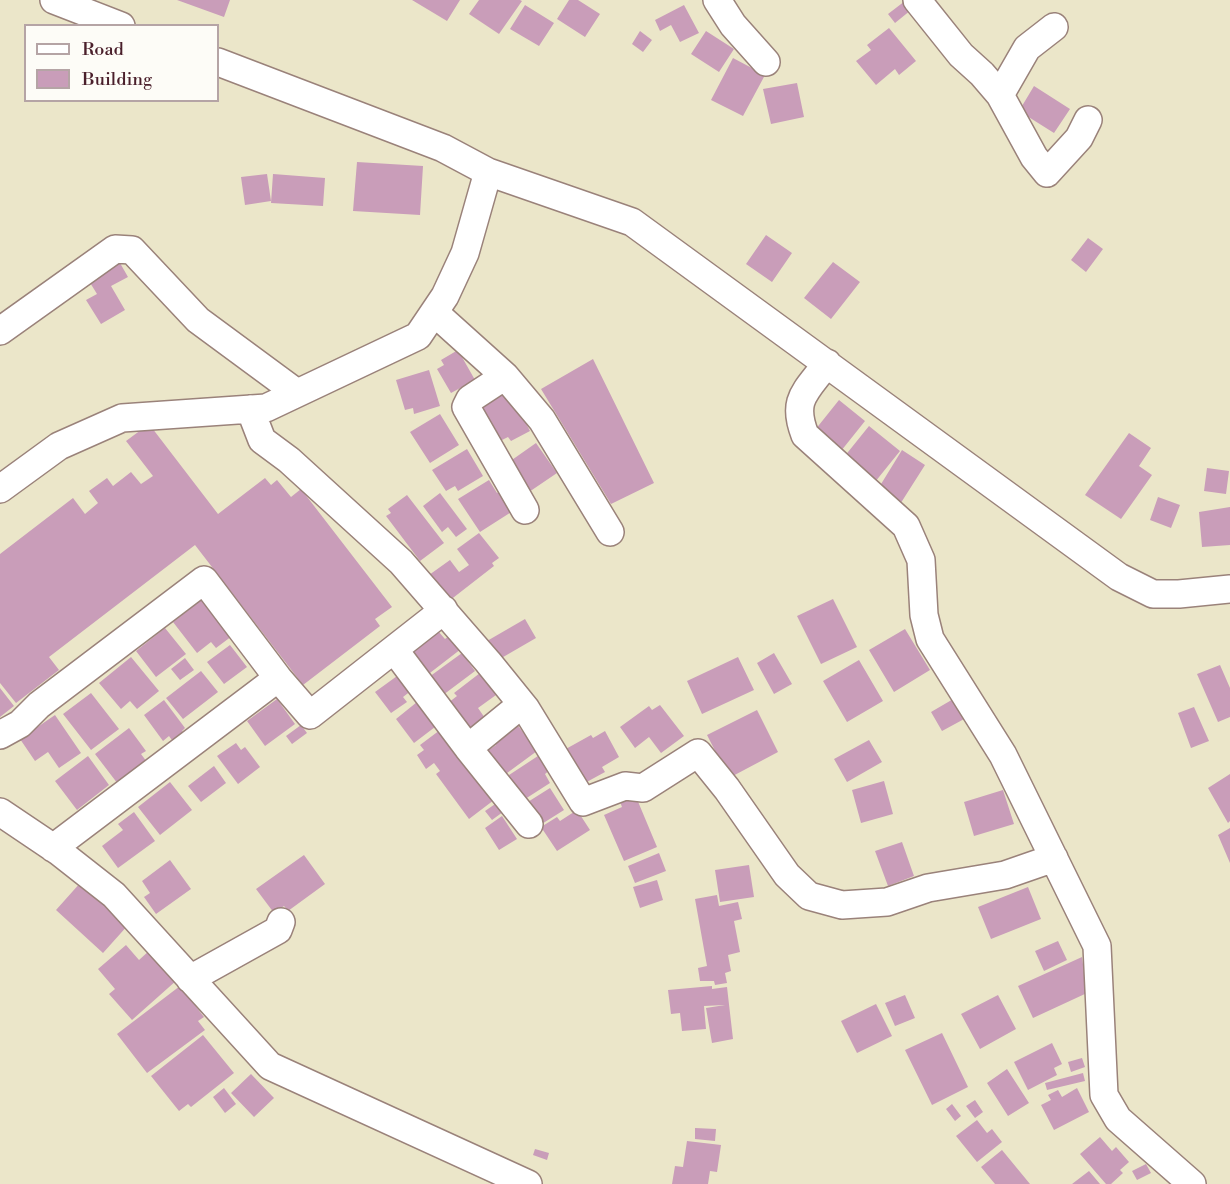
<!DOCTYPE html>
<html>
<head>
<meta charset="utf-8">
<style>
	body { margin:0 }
	#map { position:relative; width:1230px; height:1184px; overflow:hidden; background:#ebe6c9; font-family:"Libre Bodoni",serif }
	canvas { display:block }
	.legend { position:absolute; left:24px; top:24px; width:195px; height:78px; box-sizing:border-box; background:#fdfcf7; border:2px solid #b5a4a5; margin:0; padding:8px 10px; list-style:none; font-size:18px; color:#4a1f2b }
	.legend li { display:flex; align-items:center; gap:12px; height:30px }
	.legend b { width:30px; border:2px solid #b5a4a5 }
</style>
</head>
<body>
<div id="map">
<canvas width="1230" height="1184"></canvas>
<ul class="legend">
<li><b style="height:8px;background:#fff"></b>Road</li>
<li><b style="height:16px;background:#c99db9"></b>Building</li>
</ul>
</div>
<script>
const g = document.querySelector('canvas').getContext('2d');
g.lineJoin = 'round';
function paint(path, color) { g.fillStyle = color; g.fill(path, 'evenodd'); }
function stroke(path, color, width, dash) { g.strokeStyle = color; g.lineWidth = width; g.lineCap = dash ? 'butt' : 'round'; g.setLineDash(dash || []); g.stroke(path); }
paint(new Path2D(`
	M177,0H230L224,17Z
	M412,0H460L447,21Z
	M479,0H520L522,1L499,34L469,14Z
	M569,0H578L600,14L585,37L557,19Z
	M905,1L911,10L895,23L888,14Z
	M525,5L554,23L539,46L510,29Z
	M684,5L699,33L680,42L671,25L660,31L655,20Z
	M889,28L916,61L899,75L895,69L876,85L856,61L871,50L867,45Z
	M640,31L652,40L643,52L632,44Z
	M706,31L734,49L719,72L691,54Z
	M733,58L765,75L743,116L711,100Z
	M797,83L804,117L771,124L763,89Z
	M1034,86L1070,109L1054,133L1019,111Z
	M357,162L423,166L420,215L353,211Z
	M267,174L271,201L245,205L241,177Z
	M273,174L325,178L323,206L271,203Z
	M766,235L792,253L772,282L746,264Z
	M1088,238L1103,249L1086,272L1071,260Z
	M833,262L860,282L831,319L804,298Z
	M120,263L128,277L111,286L125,310L101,324L86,300L97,294L89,281Z
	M458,350L475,380L451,393L437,369L444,365L441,360Z
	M593,359L654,483L611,504L541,389Z
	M429,370L440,406L414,414L413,408L405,410L396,380Z
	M509,391L530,431L511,441L508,437L498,442L480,407Z
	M839,400L865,421L841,451L815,430Z
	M440,414L459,445L430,463L410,432Z
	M149,424L218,514L265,478L271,485L277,480L291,497L301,489L392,607L375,619L380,626L303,685L195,545L49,657L59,670L16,703L0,683V554L73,498L85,514L98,503L89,491L107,478L113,486L131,472L141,484L153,476L126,441Z
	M869,426L900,451L875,482L844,457Z
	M1129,433L1151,448L1139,466L1152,475L1121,519L1085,495Z
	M536,443L557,473L529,492L509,462Z
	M467,449L483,476L458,491L455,486L446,491L432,470Z
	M902,450L925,465L897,509L878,489Z
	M1207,468L1229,471L1226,494L1204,491Z
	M489,480L497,493L503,489L516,509L480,532L458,499Z
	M440,493L467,529L456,537L448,527L442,532L423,506Z
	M407,495L444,543L420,561L386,516L391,513L388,509Z
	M1158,497L1180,505L1171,528L1150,520Z
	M1230,507V545L1202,547L1199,512Z
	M479,533L499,558L492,563L494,566L449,601L429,575L450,560L459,572L469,565L457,549Z
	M203,599L232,636L216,648L211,642L197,653L173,622Z
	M833,599L857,647L821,664L797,616Z
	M525,619L536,638L498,660L487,641Z
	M165,628L186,654L156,677L136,651Z
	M905,629L930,670L894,692L869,650Z
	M438,631L445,639L450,635L461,649L426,676L409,653Z
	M230,645L247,667L224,684L207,662Z
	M462,653L475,671L439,698L429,677Z
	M774,653L792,684L774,694L757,663Z
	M131,657L159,691L137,709L130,701L121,709L99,683Z
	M738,657L754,690L702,714L687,681Z
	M185,658L194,670L180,680L171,669Z
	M859,660L883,701L847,722L823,681Z
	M1220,665L1230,688V717L1218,722L1197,674Z
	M201,671L218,692L183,719L166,698Z
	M404,671L416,687L403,697L407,702L391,713L375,692Z
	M480,673L496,695L478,708L487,721L469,733L448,703L457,696L454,693Z
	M0,688L14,706L0,717Z
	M91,693L119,729L91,750L63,714Z
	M422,698L437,717L431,722L435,727L414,743L396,719Z
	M955,698L966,718L942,731L931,712Z
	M277,699L295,724L265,746L247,721Z
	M164,700L185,728L182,731L185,735L174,743L169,736L163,741L144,715Z
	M660,705L684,736L661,753L649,737L635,748L620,727L649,706L652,710Z
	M1194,707L1209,741L1191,748L1178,713Z
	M757,710L778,752L729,778L707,735Z
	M55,715L81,753L59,768L48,752L35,761L20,739Z
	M516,723L537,751L503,776L486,752L496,745L493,740Z
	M301,725L307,733L292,744L286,736Z
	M129,728L146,751L141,754L150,766L121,788L95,754Z
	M440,730L494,800L469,819L436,774L440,771L434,763L426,769L417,755L424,750L420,745Z
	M605,731L619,757L602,767L605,772L583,784L564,750L591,735L593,738Z
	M869,740L882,762L847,782L834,759Z
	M236,743L241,750L245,747L260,767L238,784L217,756Z
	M541,754L551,769L545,774L550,783L522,801L506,777Z
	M88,756L109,785L77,810L55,781Z
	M214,766L226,783L201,802L188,786Z
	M1230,774V821L1228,823L1208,788Z
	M884,781L893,814L861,823L852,790Z
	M170,782L192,810L160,835L138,807Z
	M550,788L564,810L537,827L523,805Z
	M1003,790L1014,824L974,836L964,802Z
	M634,792L657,847L624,861L604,815L622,807L619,799Z
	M501,800L507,809L492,820L485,811Z
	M577,810L590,830L557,851L541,827L557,817L560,821Z
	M134,812L155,841L118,868L102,846L123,830L118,824Z
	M502,816L517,839L499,850L485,828Z
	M1230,828V863L1218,835Z
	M902,842L914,876L888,886L875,851Z
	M659,853L666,871L635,883L628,866Z
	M304,855L325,884L288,911L284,906L274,913L256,889Z
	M170,860L191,889L156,914L144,897L150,893L142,881Z
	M749,865L754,897L720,902L715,870Z
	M657,880L663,900L640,908L633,887Z
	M81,882L129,924L103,953L56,910Z
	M1028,887L1041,919L991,939L978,907Z
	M717,895L719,906L738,902L742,919L734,921L740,952L728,955L731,971L725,973L727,983L715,985L714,981H700L698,968L707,966L695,899Z
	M1058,941L1067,960L1044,971L1035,951Z
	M126,945L139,960L150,950L177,980L132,1020L109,994L115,989L98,969Z
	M1082,957L1087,993L1033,1018L1018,986Z
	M180,986L204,1017L198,1021L205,1030L147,1073L117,1034Z
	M712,986V989L727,987L733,1039L712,1043L706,1008L725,1005L704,1006L706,1029L682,1031L680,1013L671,1014L668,990Z
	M905,995L915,1018L895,1026L885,1003Z
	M998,995L1016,1029L980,1049L961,1014Z
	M876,1004L892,1036L857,1053L841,1021Z
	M942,1033L968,1087L932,1105L905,1050Z
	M203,1035L234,1073L191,1107L188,1104L179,1111L151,1076Z
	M1052,1043L1062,1064L1054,1068L1057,1075L1028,1090L1014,1062Z
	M1082,1058L1085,1067L1071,1072L1068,1062Z
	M1007,1069L1029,1103L1008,1116L987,1083Z
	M1083,1073L1085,1081L1047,1090L1045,1083Z
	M251,1074L274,1098L254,1117L231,1093Z
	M224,1088L236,1104L225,1113L213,1097Z
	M1077,1088L1089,1112L1054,1130L1041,1105L1051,1100L1048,1095L1058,1090L1062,1097Z
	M975,1100L983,1112L975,1118L966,1106Z
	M952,1104L961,1116L955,1121L946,1109Z
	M977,1120L987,1133L992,1129L1002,1142L977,1162L956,1136Z
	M695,1128L716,1129L715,1141L695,1139Z
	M1100,1137L1112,1151L1116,1147L1129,1162L1120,1170L1123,1173L1111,1184H1106L1080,1154Z
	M687,1141L721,1145L717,1172L710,1171L708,1184H672L675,1166L683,1167Z
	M535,1149L549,1153L547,1160L533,1155Z
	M1002,1150L1030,1184H995L981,1167Z
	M1146,1164L1151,1173L1137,1180L1132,1171Z
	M1089,1171L1100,1184H1072Z`), '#c99db9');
const minor = new Path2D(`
	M54,0L121,26
	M717,0L733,25L766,62
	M917,0L961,55L982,74L1000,95L1034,157L1047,173L1079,138L1088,120
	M218,62L443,148L488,172L632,222L1119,577L1153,594H1179L1230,589
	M1000,95L1027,48L1054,27
	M435,313L505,376L542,420L610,532
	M0,331L115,249L132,250L198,320L297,393
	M827,363C806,392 791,399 805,435L906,526L921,560L924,615L930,639L1003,755L1097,946L1104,1095L1118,1119L1192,1184
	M505,376L470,399L466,407L525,510
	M250,409L262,440L289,460L401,562L488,662L526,709L583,802L625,786L643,788L698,753L727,789L787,875L809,896L842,905L887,902L928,888L1005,875L1054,858
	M0,489L59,446L122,418L266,408L418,336L445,296L465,253L488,172
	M402,660L468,748L522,704
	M0,735L20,724L39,705L204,580L278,678L310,715L444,610
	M468,748L529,824
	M0,812L58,851L114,895L270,1066L528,1184
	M53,848L278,678
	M190,979L278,930L281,922`);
stroke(minor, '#9a827a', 30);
stroke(minor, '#fff', 27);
</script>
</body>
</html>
